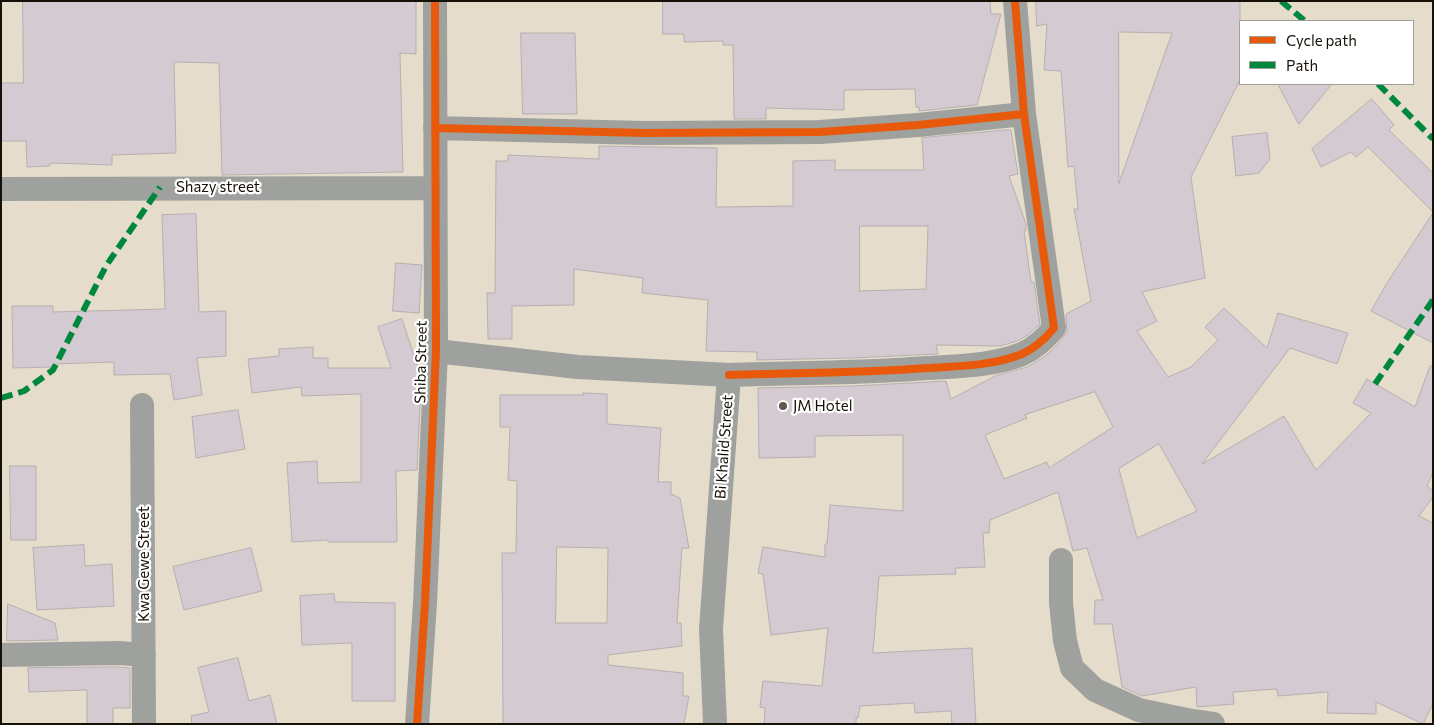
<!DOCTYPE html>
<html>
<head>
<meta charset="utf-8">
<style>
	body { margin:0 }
	#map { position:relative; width:1434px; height:725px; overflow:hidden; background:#e6dccc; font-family:Commissioner,sans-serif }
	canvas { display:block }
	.frame { position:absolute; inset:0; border:2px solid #161106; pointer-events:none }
	.legend { position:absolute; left:1239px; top:20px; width:175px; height:65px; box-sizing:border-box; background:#fff; border:1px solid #a2a09b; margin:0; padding:6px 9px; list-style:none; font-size:15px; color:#161106 }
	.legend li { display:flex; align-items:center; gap:10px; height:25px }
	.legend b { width:25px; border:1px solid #a2a09b }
</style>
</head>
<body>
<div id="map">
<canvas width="1434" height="725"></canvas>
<div class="frame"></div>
<ul class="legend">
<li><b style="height:6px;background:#e8590c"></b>Cycle path</li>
<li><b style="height:6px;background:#00873e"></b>Path</li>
</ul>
</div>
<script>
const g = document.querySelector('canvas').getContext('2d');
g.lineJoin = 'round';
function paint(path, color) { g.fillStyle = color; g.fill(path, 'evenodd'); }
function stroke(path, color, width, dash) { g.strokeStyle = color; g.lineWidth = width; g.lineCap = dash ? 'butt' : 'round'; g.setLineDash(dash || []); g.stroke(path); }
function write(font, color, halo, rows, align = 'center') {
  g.font = font + ' Commissioner,sans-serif'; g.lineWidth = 4.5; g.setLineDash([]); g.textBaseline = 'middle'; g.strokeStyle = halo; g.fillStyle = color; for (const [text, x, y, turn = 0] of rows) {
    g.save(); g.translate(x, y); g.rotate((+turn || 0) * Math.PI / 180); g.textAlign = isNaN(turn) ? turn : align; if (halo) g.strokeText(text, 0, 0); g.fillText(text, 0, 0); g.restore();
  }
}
const building = new Path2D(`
	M23,1H416V54L400,53L403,172L222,175L219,63L174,62L176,153L112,155V165L50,163V166L27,167L26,141H1V83H23Z
	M663,1H990L991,14H1001L977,105L919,111V107H916L915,89L844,90V110L766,108V119H734L733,45H723V41L684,42V34H663Z
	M1036,1H1240V80L1191,177L1205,278L1142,292L1157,321L1137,331L1168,377L1191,367L1218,340L1205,327L1224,308L1267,348L1278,313L1348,333L1337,364L1290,348L1202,464L1284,416L1316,470L1371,413L1353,403L1367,379L1415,407L1430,366H1433V473L1427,486L1433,491V497L1419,516L1433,523V704L1423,724L1376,702V714L1327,713L1328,692L1278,696L1277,689L1233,692L1234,704L1197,707L1196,687L1142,696L1122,687L1112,624H1094L1095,600H1103L1087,548L1073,551L1058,492L990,520L989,533H983L985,567L955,568L956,574L879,576L873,653L972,648L976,724H952L951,711L915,713L914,703L860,706L858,718H856V724H764L765,708L760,707L763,681L822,686L828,628L771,635L763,574L758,573L763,547L825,557V544H827L830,505L903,511V435L815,436V457L759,458L758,388L854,386L946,381L951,399L995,376L1027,367L1044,357L1057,345L1067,332L1066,314L1091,301L1074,209H1078L1074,166L1068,167L1061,71L1044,70L1047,24L1037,26ZM1119,32L1172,33L1119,183ZM1095,392L1113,427L1049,468L1047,462L1004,479L985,435L1027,418L1025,415ZM1159,444L1197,511L1137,538L1119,469Z
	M521,33H575L577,114H523Z
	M1278,84H1332L1299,124Z
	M1372,99L1394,125L1389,130L1433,173V212L1368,147L1356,157L1351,152L1321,167L1312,149Z
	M1005,130H1011L1018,174L1009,176L1026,224V230L1024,231L1031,282H1034L1040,324L1028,335L1017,341L1001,346L936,345L938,354L853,358L757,360V352L706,351L708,300L642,293L643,278L574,269V305L512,306V339H488L487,293H495L496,161H508V155L599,159V146L717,148L716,207L793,206V161L835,160V170H924L922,138ZM860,226H928L926,289L860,291Z
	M1267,133L1270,159L1259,173L1236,176L1232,137Z
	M1433,213V343L1371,311L1387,283Z
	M196,214L199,312L226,311V356L197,358L202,395L174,400L170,374L114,375V362L54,364V367L13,368L12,306H53V312L165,309L162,215Z
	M396,263L422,265L419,313L393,311Z
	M402,319L420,374L421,386L417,470L396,471L397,542H328V540L292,542L287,463L317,461L318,483L361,482V394L302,396L301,387L252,393L248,359L279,356V349L313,347V358H328V368H391L378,327Z
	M583,393L607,394V424L661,428L658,482H671V494L680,498L689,548H682L677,623H681L682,646L608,655V665L683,673V696H689L684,724H503L502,553H516L517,481L508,480L510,427H500V395H583ZM557,547L608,548L607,623H556Z
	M238,410L245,449L196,458L192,417Z
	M10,466H36V540H11Z
	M84,545L85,566L112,564L114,606L37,610L33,548Z
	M251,548L262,591L184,610L173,567Z
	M334,594L335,602L395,603V701H352V643L302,645L300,596Z
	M8,604L55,623L58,640L7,641Z
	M238,658L249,701L270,695L277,724H192L191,716L209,712L198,668Z
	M119,667L130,668V708H113V724H87V690L29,692L28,668Z`);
paint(building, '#d3cad2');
stroke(building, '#b6afae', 1);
stroke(new Path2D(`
	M435,128L645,133L820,132L918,125L1024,114
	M1,189L435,188
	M436,351L578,367L729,375L711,629L715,724
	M729,375C795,373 862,373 928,368C959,366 992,366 1022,354C1036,348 1045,339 1054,328L1024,114L1015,1
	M142,405L144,724
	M1061,560V603L1065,641L1072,668L1095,690L1139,710L1192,721L1213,724
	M1,655L119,653L144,655
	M417,724L425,603L436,351L435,1`), '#9ea19d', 24);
stroke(new Path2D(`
	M1281,1L1305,21
	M1378,84L1433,139
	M1375,384L1433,300
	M1,398L24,391L53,370L106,266L160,187`), '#00873e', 6, [12, 6]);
stroke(new Path2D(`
	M435,128L645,133L820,132L918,125L1024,114
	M729,375C795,373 862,373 928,368C959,366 992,366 1022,354C1036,348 1045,339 1054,328L1024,114L1015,1
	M417,724L425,603L436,351L435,1`), '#e8590c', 8);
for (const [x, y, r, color] of [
	[783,406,5,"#5f584b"]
]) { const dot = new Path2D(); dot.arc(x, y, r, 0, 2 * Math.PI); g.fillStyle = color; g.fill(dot); stroke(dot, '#fff', 2); }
write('15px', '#161106', '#fff', [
	["Shazy street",218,187],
	["Shiba Street",421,362,-89],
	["Bi Khalid Street",724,447,-86],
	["Kwa Gewe Street",144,564,-90]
]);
write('15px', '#161106', '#fff', [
	["JM Hotel",793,406]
], 'left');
</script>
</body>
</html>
